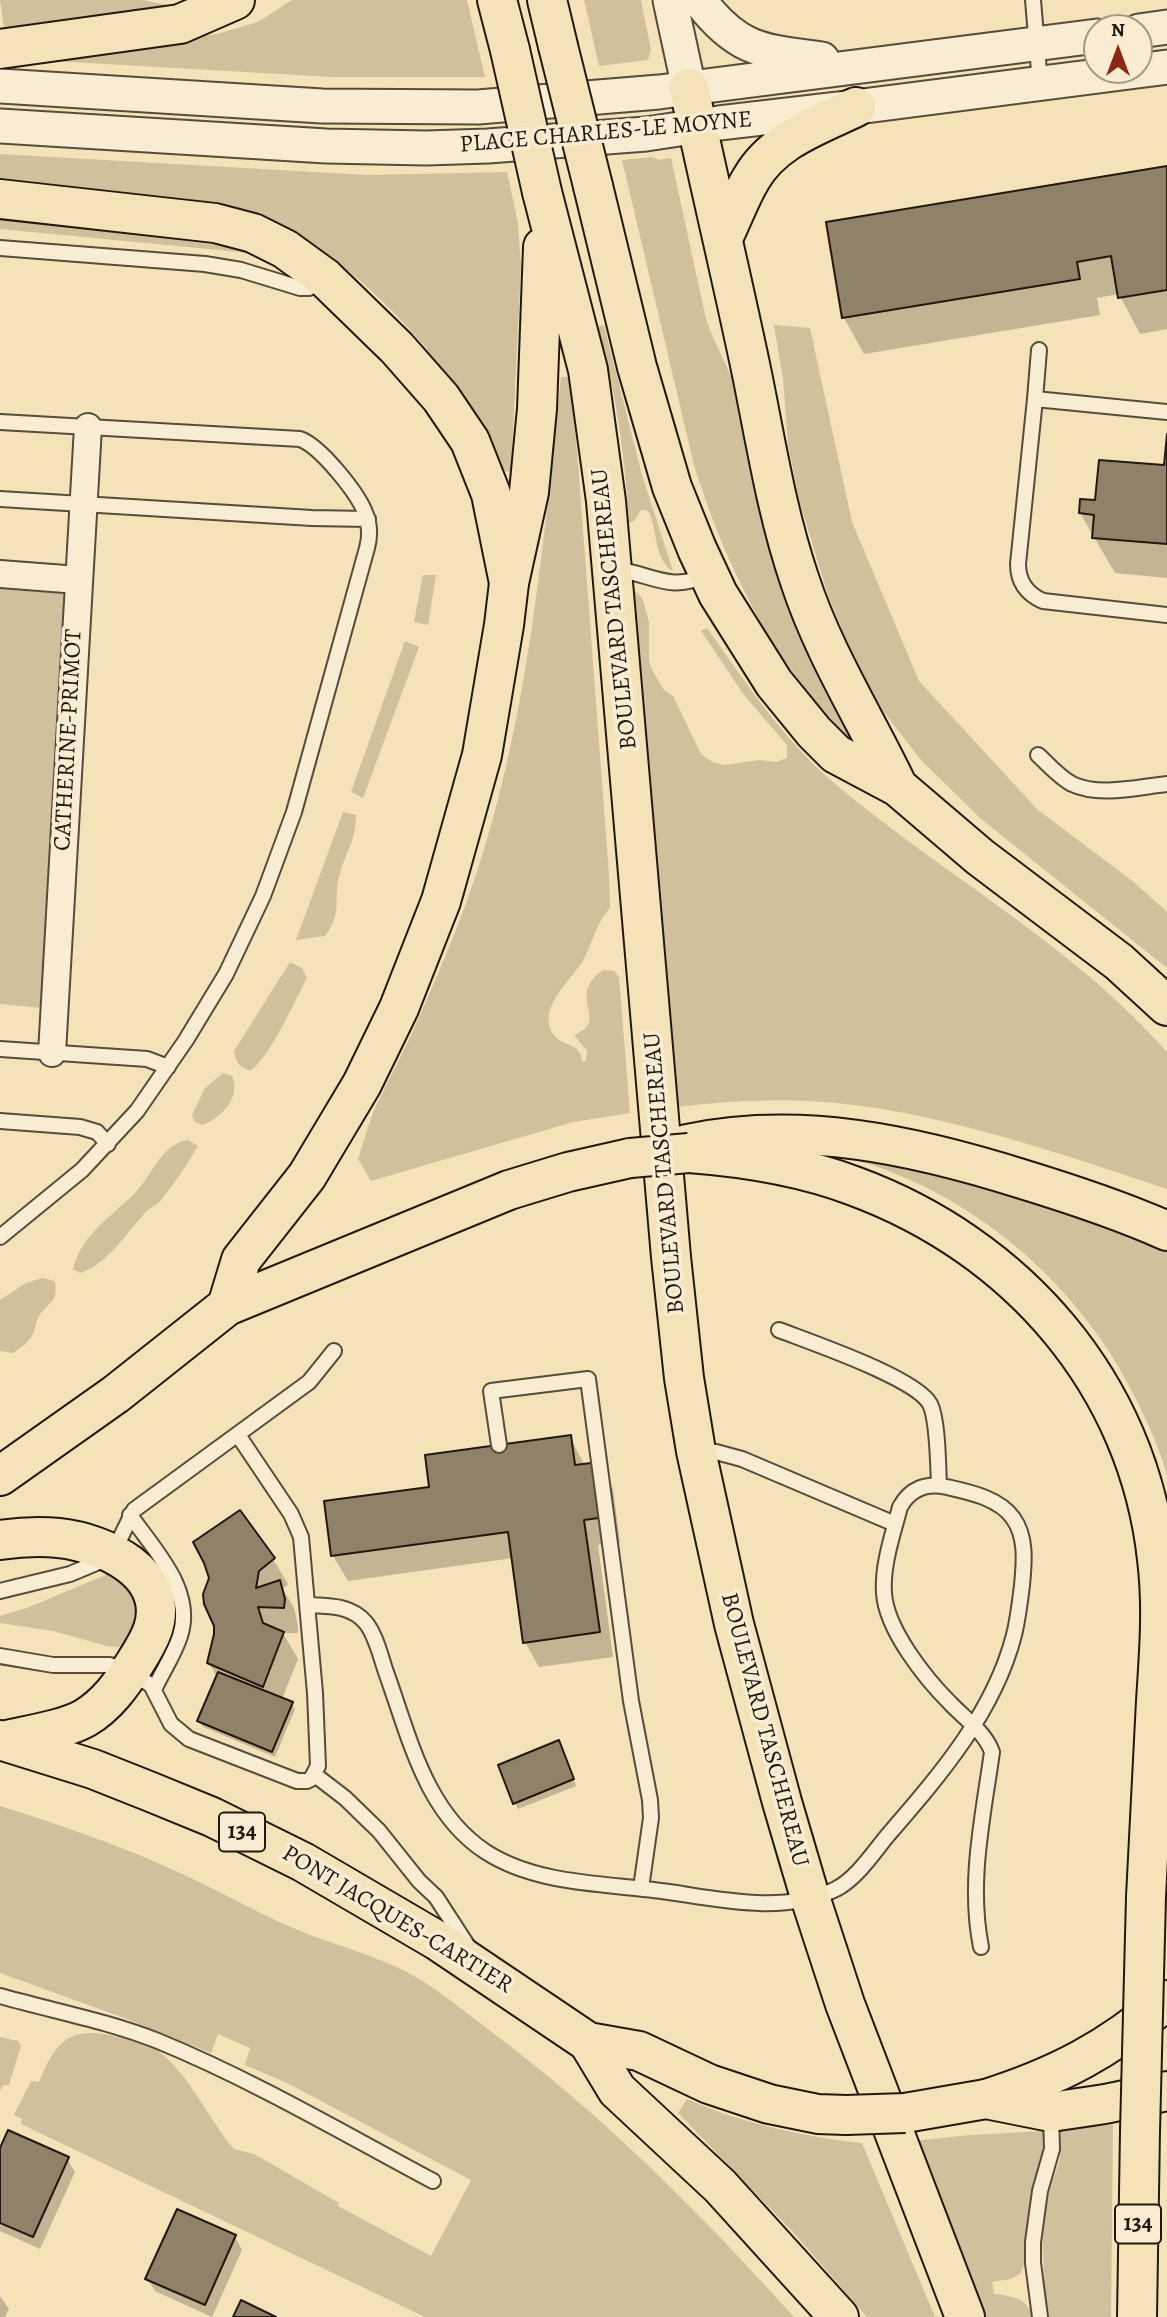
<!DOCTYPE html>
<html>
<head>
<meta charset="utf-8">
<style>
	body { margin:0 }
	#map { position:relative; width:1167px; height:2317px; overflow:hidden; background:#f4e3b9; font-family:Alegreya,serif }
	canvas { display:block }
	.north { position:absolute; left:1083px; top:14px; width:70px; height:70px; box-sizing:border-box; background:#f8edd2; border:2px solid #a39884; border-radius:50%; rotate:0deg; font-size:19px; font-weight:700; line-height:28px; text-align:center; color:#231810 }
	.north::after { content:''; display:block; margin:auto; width:24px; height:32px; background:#8f2418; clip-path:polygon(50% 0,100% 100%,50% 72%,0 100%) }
</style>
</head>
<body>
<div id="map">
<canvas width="1167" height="2317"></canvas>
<div class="north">N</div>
</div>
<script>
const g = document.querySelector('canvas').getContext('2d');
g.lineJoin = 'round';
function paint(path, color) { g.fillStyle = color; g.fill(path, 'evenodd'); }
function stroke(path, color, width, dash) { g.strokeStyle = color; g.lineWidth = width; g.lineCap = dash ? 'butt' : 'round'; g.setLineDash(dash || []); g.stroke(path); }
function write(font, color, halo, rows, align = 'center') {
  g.font = font + ' Alegreya,serif'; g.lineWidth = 7; g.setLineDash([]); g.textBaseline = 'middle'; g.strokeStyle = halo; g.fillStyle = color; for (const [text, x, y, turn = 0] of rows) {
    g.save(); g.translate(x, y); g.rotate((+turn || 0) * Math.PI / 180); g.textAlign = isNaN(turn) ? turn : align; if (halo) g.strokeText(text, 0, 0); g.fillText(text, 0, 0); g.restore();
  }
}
paint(new Path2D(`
	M0,0H143L173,6L5,34Z
	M292,0H467L485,77H332L36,60L217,34L258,22Z
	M584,0H641L651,50L648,60L599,66Z
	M0,154L367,175L507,172L518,223L521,266L511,472L502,471C487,445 473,417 457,391C422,334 350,264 292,231L0,182Z
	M652,157L659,160L671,158L706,319C714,343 728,365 736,390L782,587L813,665L853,736L849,738C773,663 725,565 694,465L622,160Z
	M0,214L186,233L250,250V253L0,229Z
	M604,325L642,475L673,571C655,561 657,532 650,514L646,510H641L634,521L629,523C625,456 616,391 598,326Z
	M774,325L810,328L852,522L919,681L1038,810L1135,883L1167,912V968L981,819L920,759L873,698L857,668L827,592L800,503L788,444L783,379Z
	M561,377H569L577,450L609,875L610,908C597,922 593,940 585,957C574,979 536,1006 553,1034C561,1047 582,1042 582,1062L586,1061L587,1051L574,1035C603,1024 581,1007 588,987C591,980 597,974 603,970L614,971L619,977L630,1113L573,1122L371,1181L358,1159C364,1141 369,1121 377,1104C388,1080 401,1057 412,1033C438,975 463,917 482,856C530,701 544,538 561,377Z
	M423,575H436L428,625L414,622Z
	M0,586L66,590L43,1008L0,1004Z
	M636,591L643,600L649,622V661L652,670L664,690L673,696L701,754L712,762L724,765L759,760L776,762L787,758V745L744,695L701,631L707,628C747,684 781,737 834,783C943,875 1072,944 1167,1052V1189C1056,1152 927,1107 809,1101C765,1099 720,1102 676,1107L631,593Z
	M405,641L419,647L363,798L351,792Z
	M343,812L356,815C355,843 347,849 340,873C332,899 344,911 325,936L296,940Z
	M290,962L302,968L307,978C294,1002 271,1056 250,1071C239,1066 236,1063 234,1051Z
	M223,1073L232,1076C241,1098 222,1117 203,1125L195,1122L192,1115L205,1088Z
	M188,1140L198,1146C187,1165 175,1183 161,1200C156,1206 149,1208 144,1214C124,1236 110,1261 81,1273L73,1270C79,1237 112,1216 135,1193C151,1177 162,1143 188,1140Z
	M821,1151L929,1165L1142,1238L1167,1250V1476C1160,1448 1147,1422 1135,1397C1087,1300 1002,1219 903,1177C876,1165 849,1158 821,1151Z
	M42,1278L55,1281C58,1303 50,1300 39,1316C36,1320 36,1327 34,1332C29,1342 22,1347 13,1353L0,1351V1300L26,1283Z
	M110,1573L120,1576L142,1609L126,1648L107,1646L53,1631L0,1623V1616L27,1608Z
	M0,1806C57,1824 114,1843 169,1868C211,1886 251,1910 293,1928C335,1946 382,1956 421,1980C445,1995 467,2013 489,2030C602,2114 700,2213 794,2317H425L21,2124L22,2119L14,2115L31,2081L39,2082C53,2049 64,2028 104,2034C119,2037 136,2039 150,2046C186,2065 208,2120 234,2149L254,2154L339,2203L338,2206L431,2256L471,2180L287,2083L245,2065L250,2048L218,2034L211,2053L127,2019L0,1973Z
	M0,2037L18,2041L21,2046L9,2085H3L0,2091Z
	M687,2099C743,2124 801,2136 862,2143L935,2317H867L793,2232L678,2113Z
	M1113,2125L1111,2317H1046L1042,2235L1049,2192L1060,2159L1061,2129Z
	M1045,2131L1043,2160L1033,2190L1028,2220L1025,2262L1020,2274L1010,2279L992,2282L994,2294C1011,2296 1028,2297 1032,2317H980L913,2141L970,2135Z`), '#d0c09c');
paint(new Path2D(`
	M1167,167V329L1140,334L1119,294L1097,298L1100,315L864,354L844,318L828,224Z
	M1167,451V578L1115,573L1080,513L1166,467Z
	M570,1437L585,1466L598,1464L613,1489L620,1542L598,1545L613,1657L539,1667L525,1642L513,1558L348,1581L333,1556L431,1488Z
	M273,1559L288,1584L283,1589L294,1608L298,1626V1633H283L298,1659L282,1699L291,1703L295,1709L275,1757L203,1727L199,1721L217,1677L209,1663L216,1626L206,1603Z
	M562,1748L576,1786L518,1809L515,1803Z
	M0,2152L67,2159L75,2172L40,2249L0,2231Z
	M235,2237L242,2250L212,2317L155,2291L147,2278Z
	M0,2296L9,2309L5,2317H0Z`), '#0003');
const building = new Path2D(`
	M1167,166V290L1118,298L1111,256L1077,262L1080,279L842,318L826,222Z
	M1167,434V544L1092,538L1094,515L1079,513L1080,499L1095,500L1099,460L1164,465Z
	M571,1435L575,1465L599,1462L606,1517L584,1520L600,1632L523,1643L508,1532L331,1556L324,1501L429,1487L425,1455Z
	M240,1510L275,1558L259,1571L256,1588L280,1580L285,1599L284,1608L258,1607L263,1623L284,1632L263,1687L207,1663L214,1634V1626L204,1604L203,1594L209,1578L204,1563L193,1542Z
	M218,1672L293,1702L272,1752L197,1721Z
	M559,1740L574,1779L513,1804L498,1765Z
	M8,2130L69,2157L33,2237L0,2223V2148Z
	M177,2209L236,2235L205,2305L145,2279Z
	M241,2300L276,2317H233Z`);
paint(building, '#908268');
stroke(building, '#231810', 2);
const service = new Path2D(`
	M1033,0L1040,83
	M0,248L205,264L241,270L300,288H309L321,281
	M1035,399L1039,350
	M1167,412L1035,399L1018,564C1018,582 1027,594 1043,601L1167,615
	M0,422L300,439C320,446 359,494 366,515C370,526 370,537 367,548L294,812L263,896L226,974L186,1040L137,1111L82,1170L0,1237
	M0,499L312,518L368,519
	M615,569C649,573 672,594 707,574
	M1038,755C1049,765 1059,777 1072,784C1099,797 1138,787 1167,784
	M0,1049L147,1059L168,1067
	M0,1121L80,1127L97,1132L108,1144
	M779,1330C810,1342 916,1378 930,1404C938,1420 938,1465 939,1485
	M499,1445L491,1391L588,1379L631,1701L650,1800L651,1818L641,1888
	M697,1451L716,1452L742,1459L895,1524
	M130,1515C154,1550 195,1590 180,1636C174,1655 162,1672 154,1690
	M0,1591L70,1574L101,1561L113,1553L134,1510L309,1382L334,1351
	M308,1605C329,1606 351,1605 366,1623C377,1637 381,1659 387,1675C410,1739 426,1813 486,1852C539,1886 609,1883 669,1892C722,1900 785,1914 836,1889C857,1878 873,1853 888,1835C939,1776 994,1713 1014,1635C1018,1619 1020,1602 1022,1585C1024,1564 1027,1537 1013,1518C999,1498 969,1492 947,1487C926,1482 910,1489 900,1507C893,1534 882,1565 884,1593C886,1629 925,1678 950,1703C964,1718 985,1732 992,1752C983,1817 968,1882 981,1947
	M0,1656L53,1665H110L129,1672L151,1685L171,1724L189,1739L297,1781H307L311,1779L318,1766L315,1693L301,1537L291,1514L238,1435
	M315,1775L345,1798L379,1831L419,1881L436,1897L469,1948
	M0,1996C53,2011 108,2021 158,2041C253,2080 343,2133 433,2181
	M1040,2317L1033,2263V2242L1040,2191L1052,2149L1051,2115`);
const minor = new Path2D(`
	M0,574L78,580
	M52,1053L88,427`);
const tertiary = new Path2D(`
	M670,0L689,88
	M699,0C738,51 761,51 822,59
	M1139,31L1167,27
	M0,86L322,106L478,107L659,92L1097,36
	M0,126L326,146L426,148L488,146L646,134L719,123L856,107L1167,67`);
const primary = new Path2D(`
	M0,199L215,223L253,233L285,249L325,278L397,348L441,398L470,441L491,494L509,583L504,625L482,755L441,901L399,1008L362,1084L307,1176L241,1260L227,1306
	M687,1144C800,1120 914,1145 1022,1179C1071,1194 1120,1210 1167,1231
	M0,1476L116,1394L227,1306L509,1190L568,1172L630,1158
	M0,1540C20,1537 39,1536 59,1538C104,1543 171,1573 153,1629C149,1641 142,1652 135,1663C122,1684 107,1705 85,1718C64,1730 27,1735 2,1741
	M0,1740L93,1769L151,1792L212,1817L303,1862L438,1941L588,2042L639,2051L709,2084L769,2104L818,2114L846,2115
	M905,2113L986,2099L1051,2112L1105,2104L1167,2091`);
const trunk = new Path2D(`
	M497,0L510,50
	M547,0L558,46
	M0,49L180,24L235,0
	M689,88C709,183 732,278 752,374C766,443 777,514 800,581C824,654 865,718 898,787
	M593,186L637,367L672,487L697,549L718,594L774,683L814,732L836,754L898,787L980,857L1119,962L1167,1006
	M542,192L588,370L606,501L671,1257L684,1378L696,1451L734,1624L782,1802L810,1897L845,2004L965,2317
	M723,238C733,218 740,197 751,179C773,140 817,126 856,107
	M509,583L529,492L537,409L543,247
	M689,1153C742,1157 804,1167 854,1186C1017,1246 1138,1384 1157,1559C1163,1607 1159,1654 1156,1701C1153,1767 1149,1832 1146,1897
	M588,2042L617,2090L720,2186L839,2317
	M986,2099C1059,2076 1109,2049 1167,2000
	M1137,2317L1140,2131`);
stroke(service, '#574b3a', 18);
stroke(minor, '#574b3a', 30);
stroke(tertiary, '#574b3a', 37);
stroke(primary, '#231810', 42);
stroke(trunk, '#231810', 42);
stroke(service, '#f8edd2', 14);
stroke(minor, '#f8edd2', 26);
stroke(tertiary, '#f8edd2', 33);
stroke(primary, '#f4e3b9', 38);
stroke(trunk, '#f4e3b9', 38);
const primaryBridge = new Path2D(`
	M846,2115L905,2113`);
const trunkBridge = new Path2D(`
	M558,46L593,186
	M510,50L542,192
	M630,1158L689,1153
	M1140,2131L1146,1897`);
stroke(primaryBridge, '#231810', 42, []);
stroke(trunkBridge, '#231810', 42, []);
stroke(primaryBridge, '#f4e3b9', 38);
stroke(trunkBridge, '#f4e3b9', 38);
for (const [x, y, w] of [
	[242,1832,46],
	[1138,2224,46]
]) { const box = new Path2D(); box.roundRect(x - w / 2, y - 19.5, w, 39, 5); g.fillStyle = '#f8edd2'; g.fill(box); stroke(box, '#231810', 2); }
write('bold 23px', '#231810', null, [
	["134",242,1832],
	["134",1138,2224]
]);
write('24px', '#231810', '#f8edd2', [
	["PLACE CHARLES-LE MOYNE",606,133,-5],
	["BOULEVARD TASCHEREAU",615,609,-96],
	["CATHERINE-PRIMOT",69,740,-87],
	["BOULEVARD TASCHEREAU",665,1173,-95],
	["BOULEVARD TASCHEREAU",764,1730,75],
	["PONT JACQUES-CARTIER",397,1920,31]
]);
</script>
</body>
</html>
